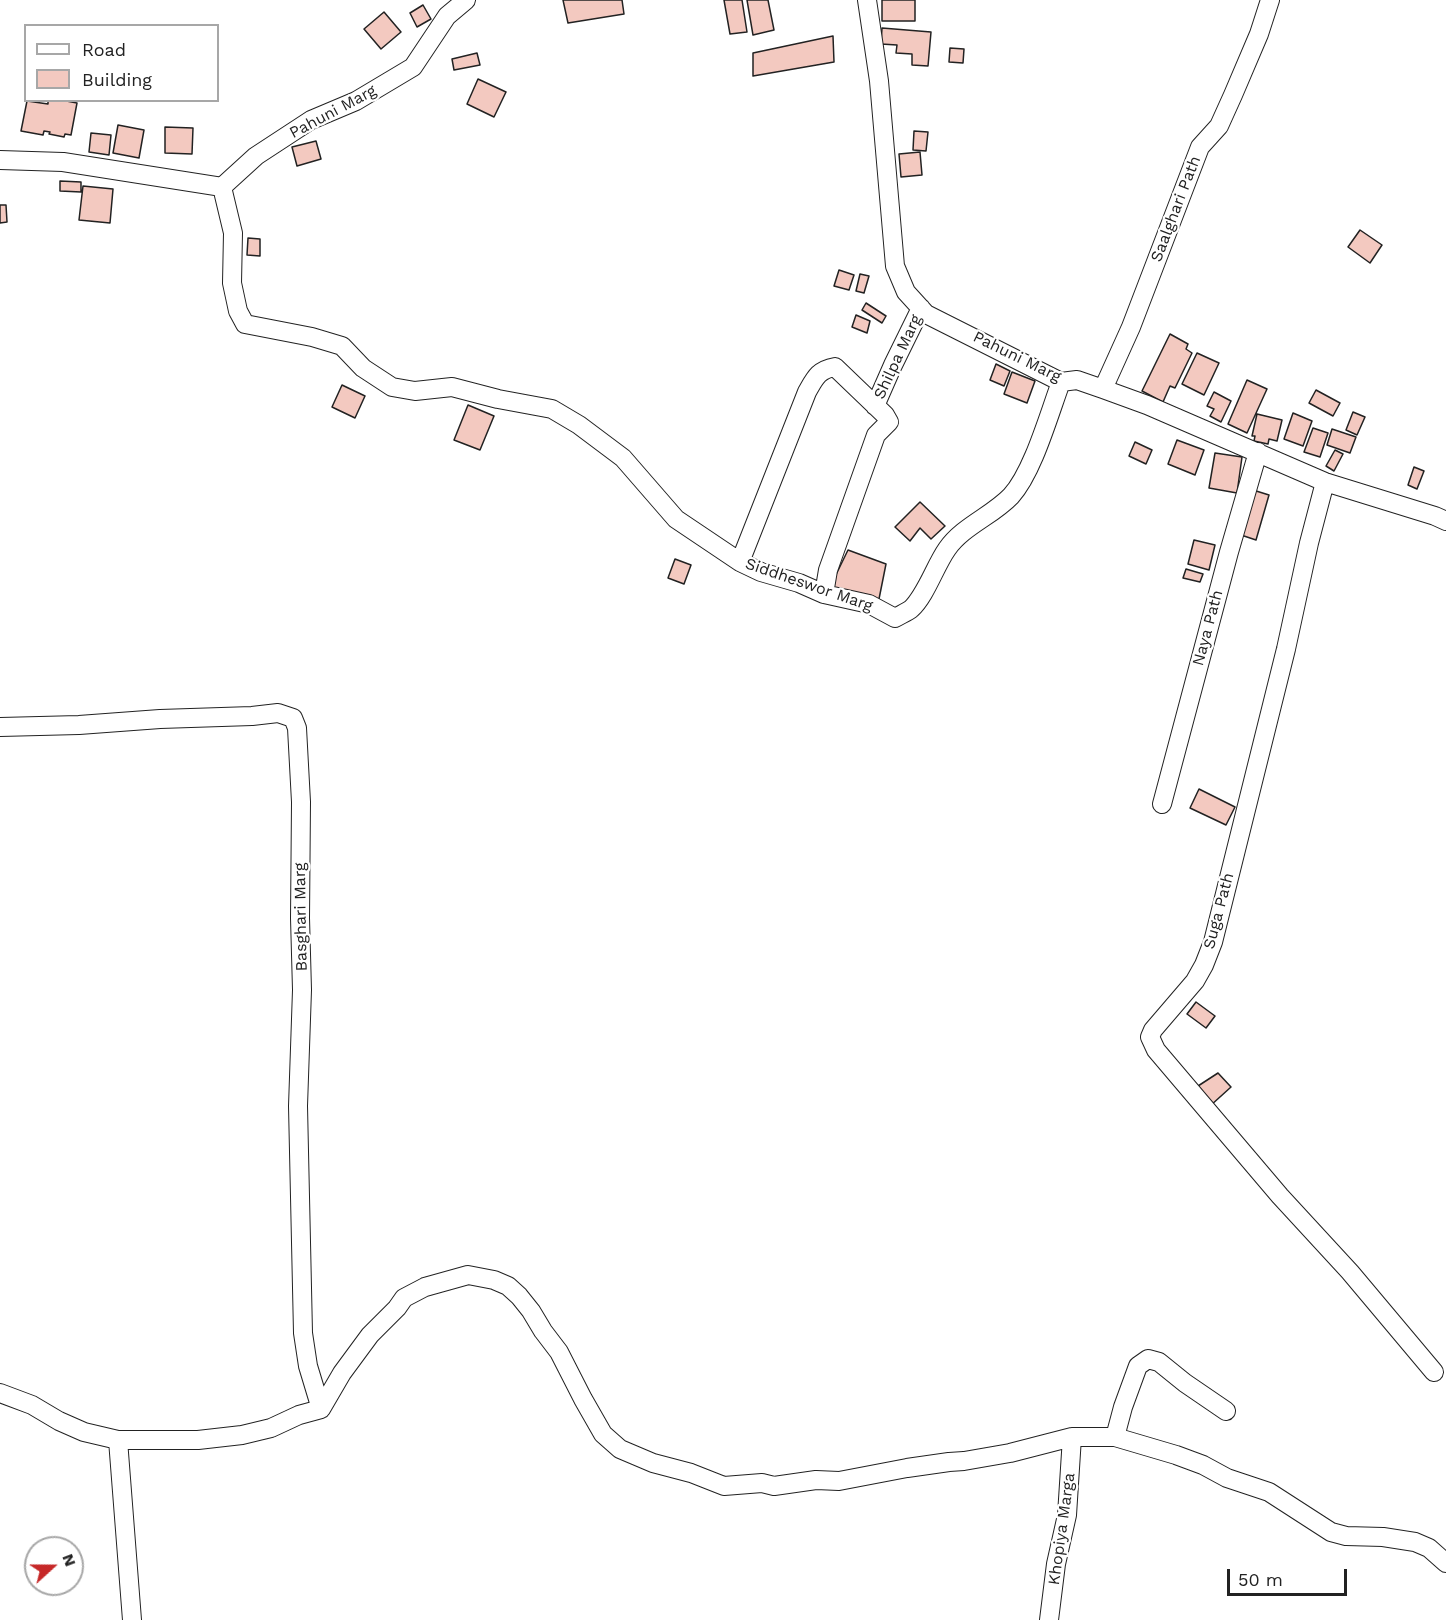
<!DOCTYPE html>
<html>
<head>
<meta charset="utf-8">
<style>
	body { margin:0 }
	#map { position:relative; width:1446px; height:1620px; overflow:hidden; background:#fff; font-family:"Work Sans",sans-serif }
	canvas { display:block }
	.legend { position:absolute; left:24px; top:24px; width:195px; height:78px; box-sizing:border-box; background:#fff; border:2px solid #a7a7a7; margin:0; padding:8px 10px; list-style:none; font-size:18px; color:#222 }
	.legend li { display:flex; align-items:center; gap:12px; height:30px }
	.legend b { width:30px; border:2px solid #a7a7a7 }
	.north { position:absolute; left:24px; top:1536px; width:60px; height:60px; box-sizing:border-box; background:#fff; border:2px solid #a7a7a7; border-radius:50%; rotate:69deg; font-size:16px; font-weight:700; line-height:24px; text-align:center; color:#222 }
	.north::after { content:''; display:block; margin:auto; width:21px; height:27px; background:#c62828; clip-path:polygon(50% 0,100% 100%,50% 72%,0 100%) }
	.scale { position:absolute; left:1227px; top:1569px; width:120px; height:27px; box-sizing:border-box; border:3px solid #222; border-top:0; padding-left:8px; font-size:18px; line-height:21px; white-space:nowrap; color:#222; -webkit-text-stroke:4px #fff; paint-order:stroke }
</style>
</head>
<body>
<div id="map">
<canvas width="1446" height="1620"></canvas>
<ul class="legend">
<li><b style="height:8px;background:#fff"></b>Road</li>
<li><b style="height:16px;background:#f3c9c0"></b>Building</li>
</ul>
<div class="north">N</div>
<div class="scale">50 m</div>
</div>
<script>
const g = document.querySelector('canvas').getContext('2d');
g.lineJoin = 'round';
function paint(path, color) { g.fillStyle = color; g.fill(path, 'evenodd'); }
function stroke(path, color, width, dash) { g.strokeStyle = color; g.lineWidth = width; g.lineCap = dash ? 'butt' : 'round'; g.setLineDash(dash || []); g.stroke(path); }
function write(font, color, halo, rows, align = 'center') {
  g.font = font + ' "Work Sans",sans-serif'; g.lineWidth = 4.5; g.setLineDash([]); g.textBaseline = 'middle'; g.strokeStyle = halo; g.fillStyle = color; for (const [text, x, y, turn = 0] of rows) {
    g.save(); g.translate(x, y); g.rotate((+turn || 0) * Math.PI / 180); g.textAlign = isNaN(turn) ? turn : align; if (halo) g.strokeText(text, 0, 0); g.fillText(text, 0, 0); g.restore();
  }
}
const building = new Path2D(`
	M563,0H622L624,14L568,23Z
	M724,0H742L747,32L730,34Z
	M747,0H768L774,30L753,35Z
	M882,0H915V21H882Z
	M423,5L431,19L417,27L410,13Z
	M384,12L401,32L381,49L364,29Z
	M882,28L931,32L928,66L912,65V54L896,53L897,45L881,44Z
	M833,36L834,62L753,76V53Z
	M950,48L964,49L963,63L949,62Z
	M477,53L480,65L454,70L452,59Z
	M478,79L506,92L494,117L467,104Z
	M48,100H61L77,103L71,135L65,134L64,137L49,134L50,132L44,131L43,135L21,131L27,101L48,104Z
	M118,125L144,130L139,158L113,153Z
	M165,127L193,128L192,154L165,153Z
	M914,131L928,132L926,151L913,150Z
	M91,133L111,135L109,155L89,152Z
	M316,141L321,159L297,166L292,147Z
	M920,152L922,175L901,177L899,154Z
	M60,181L81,182V192L60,191Z
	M83,186L113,189L110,223L79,220Z
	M0,205H6L7,222L0,223Z
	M1360,230L1382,245L1370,263L1348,247Z
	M248,238L260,239V256L247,255Z
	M839,270L854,275L849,290L834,286Z
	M860,274L869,276L864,293L856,291Z
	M866,303L886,316L882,323L862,310Z
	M856,315L870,321L867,333L852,327Z
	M1170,334L1188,344L1186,349L1192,353L1175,388L1170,386L1163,402L1142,391Z
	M1197,353L1219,363L1204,395L1182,384Z
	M996,364L1010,371L1004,386L990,380Z
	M1012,372L1035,381L1027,403L1004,394Z
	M1247,380L1267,389L1247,433L1228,424Z
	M342,385L365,396L355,418L332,407Z
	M1316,390L1340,403L1333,416L1309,403Z
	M1214,392L1231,401L1221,422L1210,416L1214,409L1207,406Z
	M468,405L494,416L480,450L454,440Z
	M1353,412L1365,417L1357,435L1346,430Z
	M1293,413L1312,421L1303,446L1284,439Z
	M1257,414L1282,420L1277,441L1269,439L1268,444L1254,441L1255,436H1252Z
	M1313,428L1328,433L1320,457L1304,452Z
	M1332,429L1356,437L1350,453L1327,445Z
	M1177,440L1204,450L1195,475L1168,464Z
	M1135,442L1152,450L1146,464L1129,456Z
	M1335,450L1343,454L1334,471L1326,466Z
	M1215,453L1242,457L1237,493L1209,488Z
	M1414,467L1424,471L1417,489L1408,485Z
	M1253,490L1269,495L1256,540L1241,535Z
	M920,502L945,526L931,539L920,528L910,541L895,527Z
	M1194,540L1215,545L1209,570L1188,564Z
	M848,550L886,564L878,604L830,587Z
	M675,559L691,565L684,584L668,578Z
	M1186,569L1203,574L1200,582L1183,578Z
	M1199,789L1235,807L1226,825L1190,808Z
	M1196,1002L1215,1016L1206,1028L1187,1014Z
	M1218,1073L1231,1087L1210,1106L1198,1086Z`);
paint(building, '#f3c9c0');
stroke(building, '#222', 1.5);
const minor = new Path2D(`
	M867,0L879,81L895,266L906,292L926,314L1061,382L1077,380L1103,389L1147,405L1325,482L1435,516L1446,521
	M0,160L63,162L222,187L256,156L311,120L356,101L413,67L447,16L466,0
	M222,187L233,233L232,283L238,311L245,324L312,337L342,346L363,368L392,387L415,391L452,387L498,399L552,409L579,425L623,458L676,519L740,562L761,572L799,583L824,594L869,604L895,618C900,615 907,612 911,609C926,595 935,566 947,549C963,526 992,516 1011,496C1033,472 1049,414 1061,382
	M1103,389L1131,327L1200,147L1219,126L1233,95L1259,34L1270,0
	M875,406L893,365L921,308
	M1325,482L1309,543L1286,649L1213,942L1204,965L1195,981L1153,1030L1150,1037L1156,1050L1280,1196L1350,1272L1434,1372
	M740,562L807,392C815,378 818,370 835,367L885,415L889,422L876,435L828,570L824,594
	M0,727L79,725L160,719L252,716L278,713L293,718L297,728L301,802L300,918L302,990L298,1106L303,1333L308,1366L321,1409
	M1162,804L1229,552L1258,452
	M0,1393L32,1405L59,1421L84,1432L118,1440H198L242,1435L271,1428L299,1415L321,1409L342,1373L370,1335L397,1308L404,1298L425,1287L468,1275L494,1280L508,1286L519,1296L531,1311L543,1331L559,1352L583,1399L603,1434L620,1449L653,1463L691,1473L724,1486L762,1483L774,1486L816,1480L839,1481L907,1468L949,1462L964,1461L1010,1453L1072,1437H1115L1176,1455L1203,1465L1227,1478L1269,1492L1331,1532L1346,1536L1383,1537L1415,1542L1429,1548L1446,1563
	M1115,1437L1123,1407L1138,1366L1148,1359L1159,1362L1185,1383L1226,1411
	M118,1440L132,1620
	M1049,1620L1056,1564L1067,1515L1072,1437`);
stroke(minor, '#222', 20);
stroke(minor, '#fff', 18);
write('16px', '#222', '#fff', [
	["Pahuni Marg",333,112,-28],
	["Saalghari Path",1176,209,-69],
	["Shilpa Marg",898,357,-65],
	["Pahuni Marg",1017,357,26],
	["Siddheswor Marg",809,585,19],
	["Naya Path",1208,628,-75],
	["Suga Path",1219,911,-75],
	["Basghari Marg",301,917,-91],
	["Khopiya Marga",1062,1529,-82]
]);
</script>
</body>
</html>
